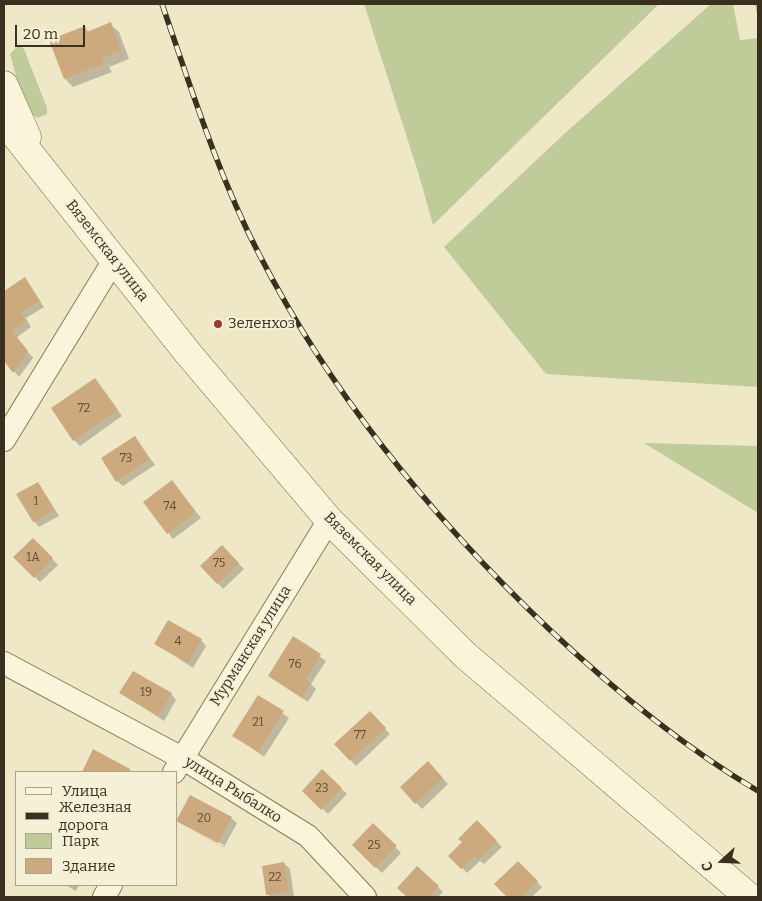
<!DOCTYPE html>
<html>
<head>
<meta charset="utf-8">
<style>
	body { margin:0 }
	#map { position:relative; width:762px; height:901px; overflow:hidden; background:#eee8c6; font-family:Bitter,serif }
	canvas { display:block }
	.frame { position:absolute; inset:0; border:5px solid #3a3020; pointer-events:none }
	.legend { position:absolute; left:15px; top:771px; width:162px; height:115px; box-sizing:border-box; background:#f5f1d6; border:1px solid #aaa48d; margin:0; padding:6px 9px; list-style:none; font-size:15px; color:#3a3020 }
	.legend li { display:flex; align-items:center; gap:10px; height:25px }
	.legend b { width:25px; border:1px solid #aaa48d }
	.north { position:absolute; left:697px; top:836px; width:50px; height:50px; -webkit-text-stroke:4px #f5f1d6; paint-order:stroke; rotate:250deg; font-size:14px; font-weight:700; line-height:20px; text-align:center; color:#3a3020 }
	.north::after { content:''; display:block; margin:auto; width:18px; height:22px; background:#3a3020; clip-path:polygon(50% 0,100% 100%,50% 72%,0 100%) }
	.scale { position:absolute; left:15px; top:25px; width:70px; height:22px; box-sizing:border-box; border:2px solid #3a3020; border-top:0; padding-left:6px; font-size:15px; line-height:18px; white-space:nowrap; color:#3a3020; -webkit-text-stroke:4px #f5f1d6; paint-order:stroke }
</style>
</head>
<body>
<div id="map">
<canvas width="762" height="901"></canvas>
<div class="frame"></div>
<ul class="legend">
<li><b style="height:6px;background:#f9f4da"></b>Улица</li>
<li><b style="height:6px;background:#3a3020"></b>Железная дорога</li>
<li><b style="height:14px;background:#bfcc9a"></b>Парк</li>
<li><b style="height:14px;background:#ccaa7d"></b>Здание</li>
</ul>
<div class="north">С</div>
<div class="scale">20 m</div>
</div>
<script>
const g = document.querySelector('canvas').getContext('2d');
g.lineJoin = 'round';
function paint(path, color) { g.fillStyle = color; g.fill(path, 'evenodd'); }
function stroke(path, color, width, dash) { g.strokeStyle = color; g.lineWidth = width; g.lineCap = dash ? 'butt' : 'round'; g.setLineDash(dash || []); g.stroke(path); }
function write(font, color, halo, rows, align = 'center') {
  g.font = font + ' Bitter,serif'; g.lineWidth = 4; g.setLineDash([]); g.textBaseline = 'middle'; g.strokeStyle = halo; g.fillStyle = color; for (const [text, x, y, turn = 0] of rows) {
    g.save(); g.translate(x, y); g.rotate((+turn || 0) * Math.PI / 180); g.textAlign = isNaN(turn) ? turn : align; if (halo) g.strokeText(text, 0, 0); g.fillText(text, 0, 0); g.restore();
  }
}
paint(new Path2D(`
	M364,4H659L433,225L419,175Z
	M711,4H733L740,40L758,38V387L546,374L444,247L563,135Z
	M19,45L24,49L47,108V114L37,118C23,108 15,71 10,54Z
	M644,443L758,446V513Z`), '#bfcc9a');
paint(new Path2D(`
	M755,4H758V20Z
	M110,24L119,32L129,59L109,67L112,72L73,87L65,79L84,27L89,32Z
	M25,279L44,307L26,318L31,327L16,338L33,358L19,377L4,359V293Z
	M95,379L122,416L80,446L74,440Z
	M135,438L155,465L123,486L117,481Z
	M172,482L201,518L173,539L145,503Z
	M38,483L59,516L39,527L34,521Z
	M33,539L58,565L40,582L15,557Z
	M222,547L244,569L223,589L202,566Z
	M294,638L326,661L311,684L316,689L308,702L269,676Z
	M201,640L206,646L193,668L156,644Z
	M121,693L171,694L176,700L164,721Z
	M258,696L289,718L264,757L234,735Z
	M370,713L390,734L356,766L336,744Z
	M428,763L448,784L422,809L401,787Z
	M130,770L132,772L83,771Z
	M322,771L347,794L328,814L304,791Z
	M231,818L237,823L224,847L183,826L223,847L224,845L183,822V825L178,820Z
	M477,822L502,847L484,864L480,861L467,873L450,856L463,842Z
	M373,825L401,853L382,873L353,845Z
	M518,862L542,887L532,897H509L496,884Z
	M284,863L290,869L294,896L271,897L267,894Z
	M418,867L443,892L438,897H408L398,888Z
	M65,885H79L76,891Z`), '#0003');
paint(new Path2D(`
	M111,22L121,51L102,58L104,64L64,79L49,40L85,26L87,32Z
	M25,277L40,301L21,312L26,321L12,331L28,351L13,373L4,361V291Z
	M95,378L118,410L73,441L51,408Z
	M135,436L150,459L116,482L101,458Z
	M172,480L196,512L167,534L143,502Z
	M38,482L55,510L33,522L16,494Z
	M33,538L53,558L34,578L13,557Z
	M222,545L239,563L217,584L200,566Z
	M168,620L202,639L188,663L154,644Z
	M293,636L321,654L306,679L311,683L302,698L268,676Z
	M133,671L172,693L158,716L119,693Z
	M258,695L284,711L258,752L232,736Z
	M370,711L386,728L350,761L334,744Z
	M93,749L130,769L129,772H82Z
	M428,761L443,778L415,804L400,787Z
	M322,769L342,788L321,810L302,791Z
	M190,795L232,817L218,843L176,821Z
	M477,820L497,841L478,860L474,856L461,869L448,856L462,842L458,839Z
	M373,823L397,846L375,868L352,845Z
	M518,861L538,881L521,897H507L494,884Z
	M284,862L289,891L266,895L262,866Z
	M417,866L439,886L428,897H407L397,888Z`), '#ccaa7d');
const minor = new Path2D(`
	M4,440L114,260
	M4,663L182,758L308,836L365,897
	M174,772L329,520
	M104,897L111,885`);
const secondary = new Path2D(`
	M4,85L27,137
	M4,121L187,352L329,520L465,655L749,897`);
stroke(minor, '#897b5c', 24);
stroke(secondary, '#6b5c3f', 29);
stroke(minor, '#f9f4da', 22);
stroke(secondary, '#f9f4da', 28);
const rail = new Path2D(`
	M162,4C191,88 218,175 259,254C332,396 435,521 550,630C614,690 682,746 758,791`);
stroke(rail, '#3a3020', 5.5);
stroke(rail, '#f5f1d6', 4, [11]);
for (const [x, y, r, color] of [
	[218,324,5,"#983c2d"]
]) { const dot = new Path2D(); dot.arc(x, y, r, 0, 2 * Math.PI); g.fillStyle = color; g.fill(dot); stroke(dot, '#f5f1d6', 2); }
write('12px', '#5e4e37', null, [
	["72",84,409],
	["73",126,459],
	["1",36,502],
	["74",170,507],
	["1А",33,558],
	["75",219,564],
	["4",178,642],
	["76",295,665],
	["19",146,693],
	["21",258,723],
	["77",360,736],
	["23",322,789],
	["20",204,819],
	["25",374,846],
	["22",275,878]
]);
write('15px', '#3a3020', '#f5f1d6', [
	["Вяземская улица",107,251,52],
	["Вяземская улица",370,559,45],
	["Мурманская улица",251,646,-58],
	["улица Рыбалко",233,790,32]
]);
write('15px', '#3a3020', '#f5f1d6', [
	["Зеленхоз",228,324]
], 'left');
</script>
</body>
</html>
